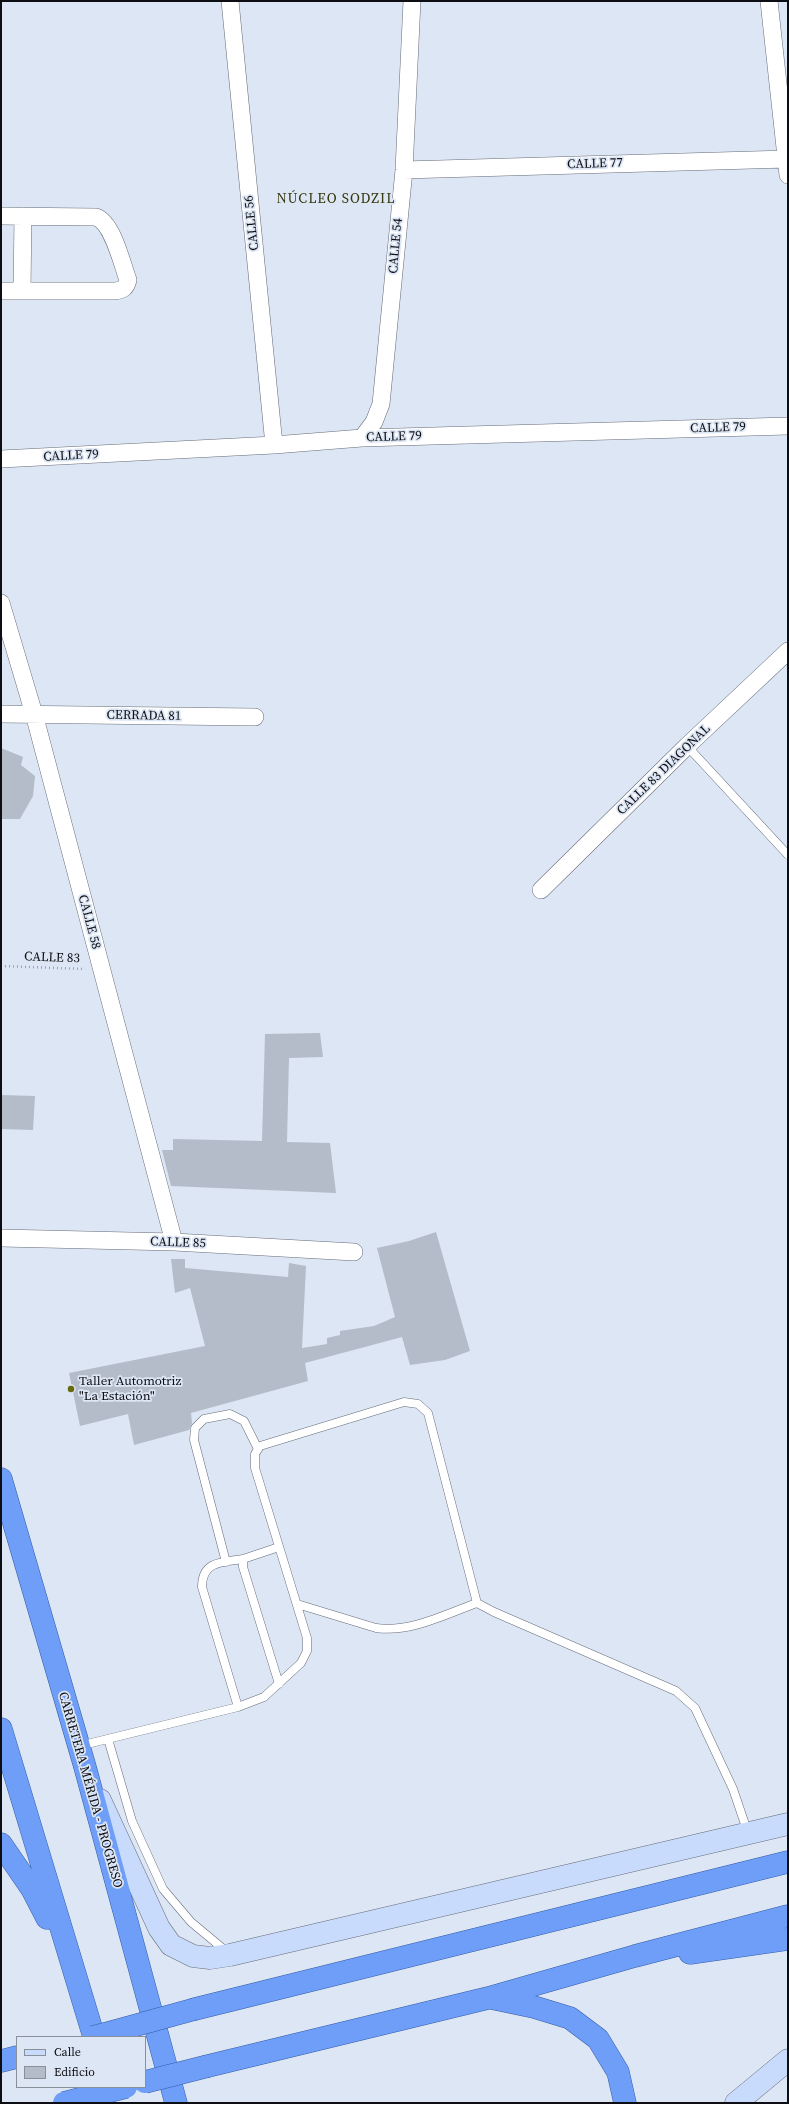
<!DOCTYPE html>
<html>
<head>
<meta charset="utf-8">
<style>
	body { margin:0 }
	#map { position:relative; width:789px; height:2104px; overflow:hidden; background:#dde6f4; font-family:"Source Serif 4",serif }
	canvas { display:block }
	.frame { position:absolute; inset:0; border:2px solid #0c0e13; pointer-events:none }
	.legend { position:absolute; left:16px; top:2036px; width:130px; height:52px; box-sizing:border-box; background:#dde6f4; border:1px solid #89909a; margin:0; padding:5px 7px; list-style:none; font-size:12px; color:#0c0e13 }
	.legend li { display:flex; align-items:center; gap:8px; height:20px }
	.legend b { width:20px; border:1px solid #89909a }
</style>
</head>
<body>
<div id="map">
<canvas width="789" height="2104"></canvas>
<div class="frame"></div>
<ul class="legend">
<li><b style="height:5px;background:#c9dbfc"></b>Calle</li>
<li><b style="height:11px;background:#b4bcca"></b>Edificio</li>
</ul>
</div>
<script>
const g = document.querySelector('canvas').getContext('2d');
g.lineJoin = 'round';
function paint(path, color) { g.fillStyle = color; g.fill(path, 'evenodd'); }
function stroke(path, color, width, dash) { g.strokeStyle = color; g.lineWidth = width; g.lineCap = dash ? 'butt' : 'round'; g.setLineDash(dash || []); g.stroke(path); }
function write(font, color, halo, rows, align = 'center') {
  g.font = font + ' "Source Serif 4",serif'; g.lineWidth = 3.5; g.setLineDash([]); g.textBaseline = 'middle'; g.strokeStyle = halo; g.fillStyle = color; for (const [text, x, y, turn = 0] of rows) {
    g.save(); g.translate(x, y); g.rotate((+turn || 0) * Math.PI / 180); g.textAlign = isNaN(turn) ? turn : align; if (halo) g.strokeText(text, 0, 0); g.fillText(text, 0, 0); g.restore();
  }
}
paint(new Path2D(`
	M1,748L23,757L21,765L35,776L33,796L20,819H1Z
	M320,1033L323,1057L289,1058L287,1142L330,1143L336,1193L171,1186L162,1150H173V1139L262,1141L265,1034Z
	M1,1095L35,1096L33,1130L1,1129Z
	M436,1232L470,1351L445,1360L410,1365L402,1337L305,1363L308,1381L191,1413L192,1423L189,1430L134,1445L128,1414L80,1426L69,1373L205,1346L190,1288L175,1293L171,1259H185V1268L288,1277L289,1263L306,1266L302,1348L327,1344V1338L340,1335V1331L374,1326L395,1317L377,1248L409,1241Z`), '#b4bcca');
const service = new Path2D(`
	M687,746L788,855
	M226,1562L194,1440L195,1428L204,1419L230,1414L244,1421L258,1449
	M297,1604L376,1628C410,1633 446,1614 477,1603
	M279,1684L243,1567V1559L279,1547
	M238,1707L202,1587C202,1561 222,1562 243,1559
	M108,1739L132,1821L163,1889L191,1922L227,1952
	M79,1746L238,1707L264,1697L301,1663L307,1651V1638L255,1468V1454L260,1446L404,1402L418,1404L428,1413L477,1603L494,1612L676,1691L695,1708L733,1789L748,1833`);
const minor = new Path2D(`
	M230,1L274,445
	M769,1L788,175
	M404,170L787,159
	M1,216L96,217C113,223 122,264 128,280C126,288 123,290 115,291H1
	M22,291L23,216
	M362,438L374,422L381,404L404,170L412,1
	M1,459L274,445L362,438L788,426
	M1,603L34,714L174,1242
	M1,714L255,717
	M541,890L687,746L788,651
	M1,1238L174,1242L354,1252`);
const secondary = new Path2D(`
	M100,1800L159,1928L171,1945L193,1956L210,1958L230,1955L788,1824
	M736,2103L788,2060`);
const trunk = new Path2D(`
	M1,1479L85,1767L176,2103
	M1,1729L94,2037
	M1,1844L32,1889L47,1918
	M690,1953L788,1939
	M491,1998L534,2007L570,2018L598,2039L618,2072L625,2103
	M195,2009L788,1862
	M1,2061L17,2057
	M208,2066L488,1998L635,1956L788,1916`);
stroke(service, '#656c78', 9);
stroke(minor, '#656c78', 18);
stroke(secondary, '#656c78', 23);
stroke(trunk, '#345ca6', 23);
stroke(new Path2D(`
	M1,966L85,969`), '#9ba2ad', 2.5, [1, 3]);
stroke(service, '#fff', 8);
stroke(minor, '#fff', 17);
stroke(secondary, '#c9dbfc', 22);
stroke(trunk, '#6e9ef7', 22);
const trunkBridge = new Path2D(`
	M93,2037L195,2009
	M145,2082L208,2066
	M64,2103L126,2087`);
stroke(trunkBridge, '#345ca6', 23, []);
stroke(trunkBridge, '#6e9ef7', 22);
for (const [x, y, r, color] of [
	[71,1389,4,"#676a09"]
]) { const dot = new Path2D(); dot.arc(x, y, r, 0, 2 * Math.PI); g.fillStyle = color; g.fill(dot); stroke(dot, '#dde6f4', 1.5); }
write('13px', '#0c0e13', '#dde6f4', [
	["CALLE 77",595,164,-2],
	["CALLE 56",252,223,-96],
	["CALLE 54",396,246,-85],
	["CALLE 79",718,428,-2],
	["CALLE 79",394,437,-2],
	["CALLE 79",71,456,-3],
	["CERRADA 81",144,716,1],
	["CALLE 83 DIAGONAL",664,770,-44],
	["CALLE 58",89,922,75],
	["CALLE 83",52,958,2],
	["CALLE 85",178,1243,2],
	["CARRETERA MÉRIDA - PROGRESO",90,1790,74]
]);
write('13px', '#0c0e13', '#dde6f4', [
	["Taller Automotriz",79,1382],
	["\"La Estación\"",79,1397]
], 'left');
g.letterSpacing = '1px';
write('14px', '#36370e', '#dde6f4', [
	["NÚCLEO SODZIL",336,199]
]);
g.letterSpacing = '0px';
</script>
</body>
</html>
